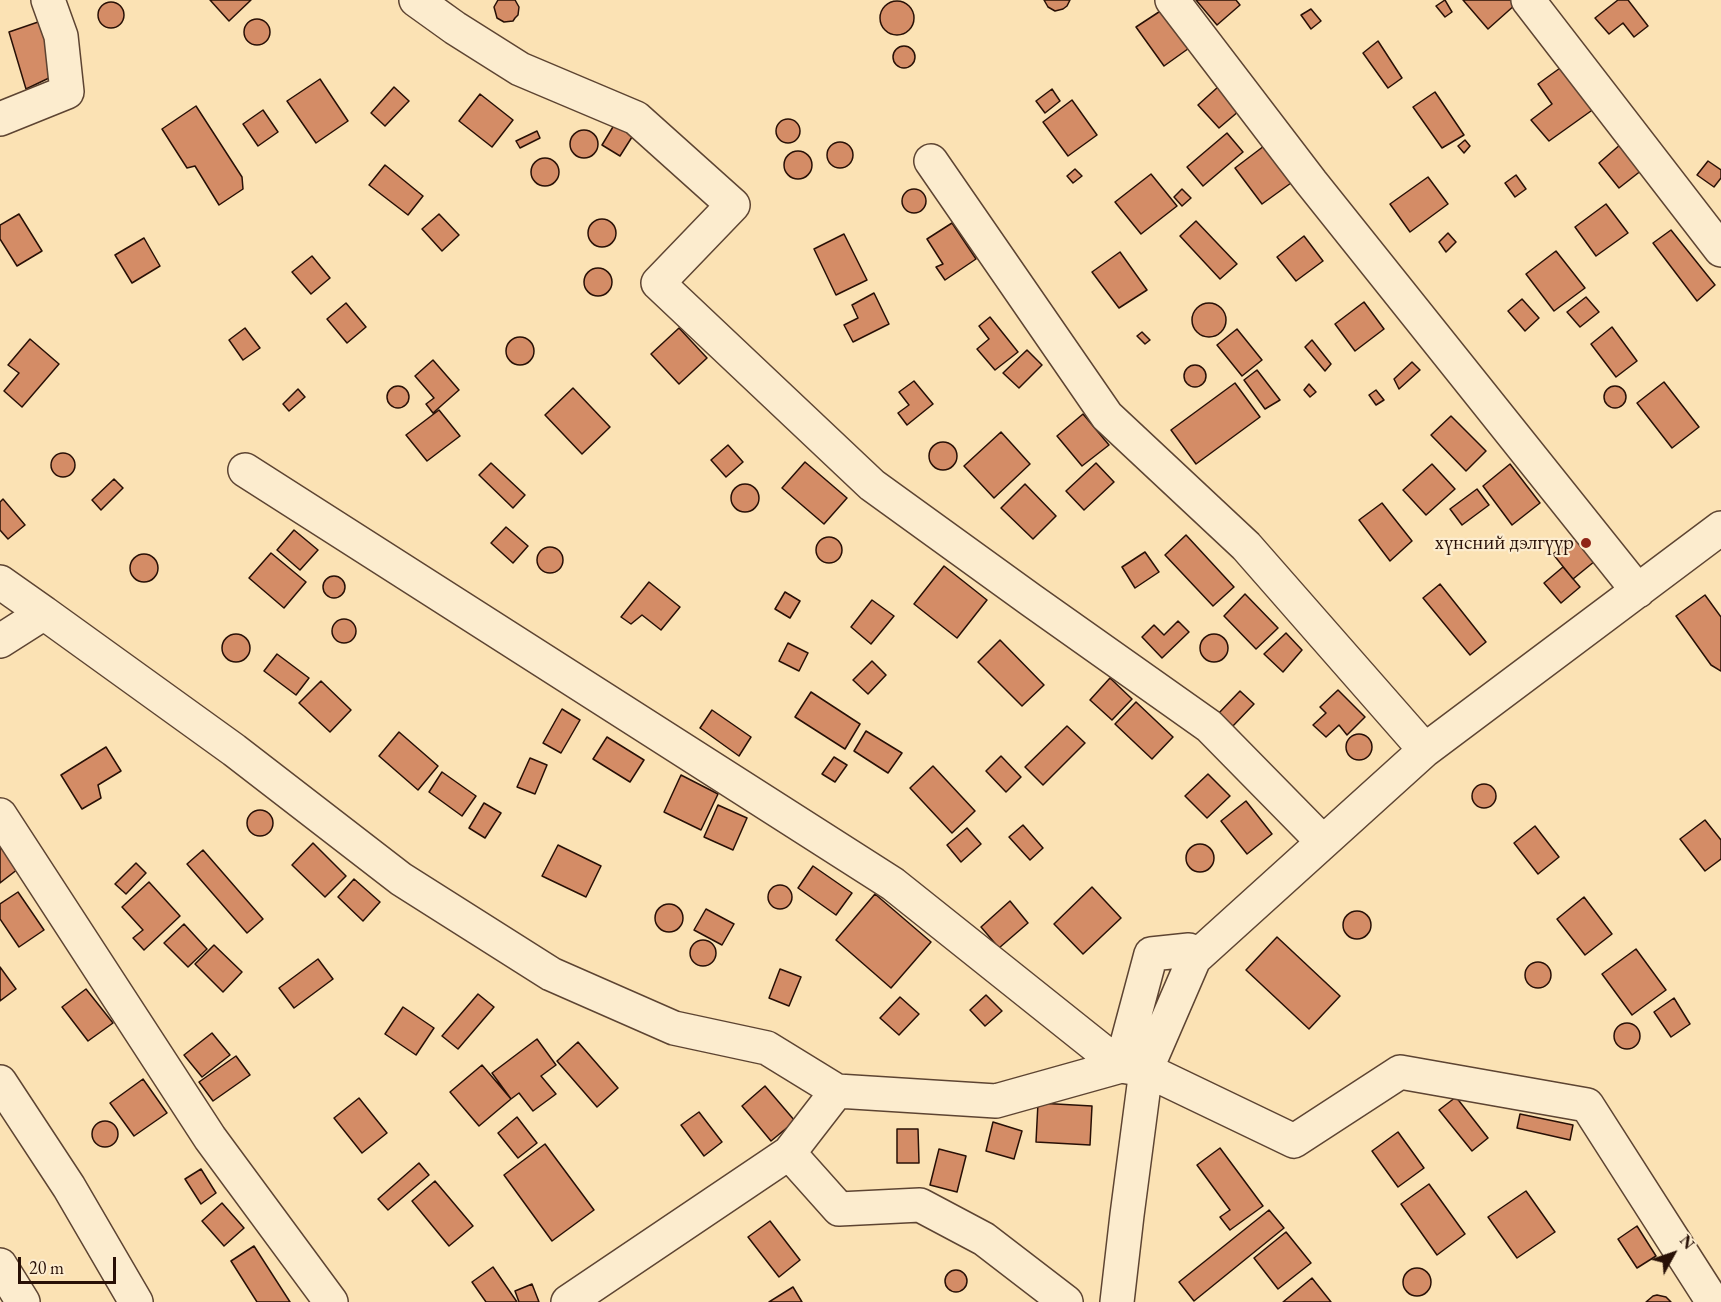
<!DOCTYPE html>
<html>
<head>
<meta charset="utf-8">
<style>
	body { margin:0 }
	#map { position:relative; width:1721px; height:1302px; overflow:hidden; background:#fbe2b4; font-family:"EB Garamond",serif }
	canvas { display:block }
	.north { position:absolute; left:1643px; top:1224px; width:60px; height:60px; -webkit-text-stroke:4px #fcecce; paint-order:stroke; rotate:50deg; font-size:16px; font-weight:700; line-height:24px; text-align:center; color:#281006 }
	.north::after { content:''; display:block; margin:auto; width:21px; height:27px; background:#281006; clip-path:polygon(50% 0,100% 100%,50% 72%,0 100%) }
	.scale { position:absolute; left:18px; top:1257px; width:98px; height:27px; box-sizing:border-box; border:3px solid #281006; border-top:0; padding-left:8px; font-size:18px; line-height:21px; white-space:nowrap; color:#281006; -webkit-text-stroke:4px #fcecce; paint-order:stroke }
</style>
</head>
<body>
<div id="map">
<canvas width="1721" height="1302"></canvas>
<div class="north">N</div>
<div class="scale">20 m</div>
</div>
<script>
const g = document.querySelector('canvas').getContext('2d');
g.lineJoin = 'round';
function paint(path, color) { g.fillStyle = color; g.fill(path, 'evenodd'); }
function stroke(path, color, width, dash) { g.strokeStyle = color; g.lineWidth = width; g.lineCap = dash ? 'butt' : 'round'; g.setLineDash(dash || []); g.stroke(path); }
function write(font, color, halo, rows, align = 'center') {
  g.font = font + ' "EB Garamond",serif'; g.lineWidth = 4.5; g.setLineDash([]); g.textBaseline = 'middle'; g.strokeStyle = halo; g.fillStyle = color; for (const [text, x, y, turn = 0] of rows) {
    g.save(); g.translate(x, y); g.rotate((+turn || 0) * Math.PI / 180); g.textAlign = isNaN(turn) ? turn : align; if (halo) g.strokeText(text, 0, 0); g.fillText(text, 0, 0); g.restore();
  }
}
const building = new Path2D(`
	M210,0H251L229,21Z
	M498,0H515L519,7L518,15L515,18L513,21L504,22L497,18L494,7Z
	M1044,0H1070L1067,6L1063,9L1055,11L1048,7Z
	M1196,0H1236L1240,5L1217,25Z
	M1445,0L1452,12L1445,17L1436,6Z
	M1463,0H1512L1516,4L1488,29Z
	M1618,0H1628L1648,26L1634,37L1623,23L1609,34L1595,18Z
	M880 18a17 17 0 1 1 34 0a17 17 0 1 1-34 0Z
	M98 15a13 13 0 1 1 26 0a13 13 0 1 1-26 0Z
	M1165,8L1192,46L1164,66L1136,27Z
	M1311,9L1321,21L1311,29L1301,15Z
	M244 32a13 13 0 1 1 26 0a13 13 0 1 1-26 0Z
	M41,21L54,49L49,78L26,89L9,32Z
	M1378,41L1402,78L1388,88L1363,53Z
	M893 57a11 11 0 1 1 22 0a11 11 0 1 1-22 0Z
	M1567,63L1598,106L1549,141L1531,120L1552,104L1538,84Z
	M320,79L348,121L316,143L287,101Z
	M394,87L409,101L385,126L371,113Z
	M1218,87L1239,111L1219,128L1198,105Z
	M1052,89L1060,101L1045,113L1036,101Z
	M1435,92L1464,135L1442,148L1413,107Z
	M480,94L513,120L492,147L459,121Z
	M1072,100L1097,135L1068,156L1043,122Z
	M196,106L242,177L243,189L219,205L195,166L187,168L162,129Z
	M263,110L278,132L258,146L243,124Z
	M619,117L663,157L632,137L620,156L602,145Z
	M776 131a12 12 0 1 1 24 0a12 12 0 1 1-24 0Z
	M570 144a14 14 0 1 1 28 0a14 14 0 1 1-28 0Z
	M537,131L540,138L520,148L516,141Z
	M1227,133L1243,152L1203,186L1187,167Z
	M1465,140L1470,146L1464,153L1458,146Z
	M827 155a13 13 0 1 1 26 0a13 13 0 1 1-26 0Z
	M1621,144L1642,170L1619,188L1599,163Z
	M1264,146L1291,183L1262,204L1235,168Z
	M784 165a14 14 0 1 1 28 0a14 14 0 1 1-28 0Z
	M531 172a14 14 0 1 1 28 0a14 14 0 1 1-28 0Z
	M1708,161L1721,170V178L1714,187L1697,175Z
	M385,165L423,196L408,215L369,185Z
	M1075,169L1082,176L1073,183L1067,176Z
	M1151,174L1177,206L1141,234L1115,202Z
	M1516,175L1526,189L1515,197L1505,183Z
	M1428,177L1448,204L1410,232L1390,204Z
	M1182,189L1191,198L1182,206L1174,197Z
	M902 201a12 12 0 1 1 24 0a12 12 0 1 1-24 0Z
	M1606,204L1628,233L1596,256L1575,227Z
	M19,214L42,251L17,266L0,239V225Z
	M439,214L459,235L442,251L422,229Z
	M588 233a14 14 0 1 1 28 0a14 14 0 1 1-28 0Z
	M1196,221L1237,264L1220,279L1180,236Z
	M952,223L976,259L945,280L936,267L943,264L927,239Z
	M1671,230L1715,285L1697,301L1653,243Z
	M1448,233L1456,242L1446,252L1439,242Z
	M844,234L867,280L836,295L814,249Z
	M1304,236L1323,261L1296,281L1277,257Z
	M144,238L160,266L132,283L115,255Z
	M1556,251L1585,288L1554,311L1526,274Z
	M1120,252L1147,290L1119,308L1092,272Z
	M312,256L330,278L311,294L292,272Z
	M584 282a14 14 0 1 1 28 0a14 14 0 1 1-28 0Z
	M874,293L889,324L853,342L844,325L858,318L852,305Z
	M1586,297L1599,312L1580,327L1567,312Z
	M1522,299L1539,318L1525,331L1508,311Z
	M1364,302L1384,329L1355,351L1335,324Z
	M346,303L366,327L347,343L327,319Z
	M1192 320a17 17 0 1 1 34 0a17 17 0 1 1-34 0Z
	M990,317L1018,352L995,370L977,349L989,339L979,326Z
	M1612,327L1637,361L1616,377L1591,344Z
	M245,328L260,348L243,360L229,340Z
	M679,328L707,358L679,384L651,354Z
	M1237,329L1262,360L1242,376L1217,345Z
	M1142,332L1150,340L1145,344L1137,336Z
	M506 351a14 14 0 1 1 28 0a14 14 0 1 1-28 0Z
	M30,339L59,364L22,407L4,391L19,373L8,365Z
	M1312,340L1331,364L1325,371L1305,347Z
	M1027,350L1042,365L1019,388L1003,373Z
	M433,360L459,390L433,413L426,404L434,398L415,376Z
	M1412,362L1420,370L1399,389L1394,379Z
	M1184 376a11 11 0 1 1 22 0a11 11 0 1 1-22 0Z
	M1257,370L1280,400L1265,409L1244,380Z
	M914,381L933,404L907,425L898,413L909,405L899,392Z
	M1664,382L1699,427L1672,448L1637,403Z
	M1235,383L1260,417L1196,464L1171,430Z
	M1309,384L1316,392L1310,397L1304,390Z
	M387 397a11 11 0 1 1 22 0a11 11 0 1 1-22 0Z
	M1604 397a11 11 0 1 1 22 0a11 11 0 1 1-22 0Z
	M573,388L610,427L582,454L545,415Z
	M298,389L305,397L289,411L283,404Z
	M1376,390L1384,400L1376,405L1369,395Z
	M439,410L460,436L427,461L406,435Z
	M1083,414L1109,445L1082,466L1057,436Z
	M1451,416L1486,451L1466,471L1431,435Z
	M1001,432L1030,464L994,498L964,466Z
	M929 456a14 14 0 1 1 28 0a14 14 0 1 1-28 0Z
	M728,445L743,462L726,477L711,460Z
	M51 465a12 12 0 1 1 24 0a12 12 0 1 1-24 0Z
	M805,462L847,498L824,524L782,488Z
	M491,463L525,495L513,508L479,475Z
	M1096,463L1114,482L1084,510L1066,491Z
	M1432,464L1455,489L1426,515L1403,490Z
	M1510,464L1540,503L1512,525L1483,486Z
	M114,479L123,488L101,510L92,500Z
	M731 498a14 14 0 1 1 28 0a14 14 0 1 1-28 0Z
	M1025,484L1056,516L1033,539L1001,508Z
	M1477,489L1489,505L1462,525L1450,509Z
	M3,499L25,525L8,539L0,530V502Z
	M1382,503L1412,541L1390,561L1359,520Z
	M506,527L528,546L513,563L491,543Z
	M294,530L318,550L300,570L277,550Z
	M1186,535L1234,587L1213,606L1165,555Z
	M1576,537L1595,561L1573,579L1553,554Z
	M816 550a13 13 0 1 1 26 0a13 13 0 1 1-26 0Z
	M537 560a13 13 0 1 1 26 0a13 13 0 1 1-26 0Z
	M1145,552L1159,572L1135,588L1122,567Z
	M271,553L306,582L284,608L249,578Z
	M130 568a14 14 0 1 1 28 0a14 14 0 1 1-28 0Z
	M944,566L987,600L957,638L914,604Z
	M1563,567L1580,587L1561,603L1544,583Z
	M323 587a11 11 0 1 1 22 0a11 11 0 1 1-22 0Z
	M649,582L680,607L661,630L642,615L631,624L621,617Z
	M1440,584L1486,642L1470,655L1423,598Z
	M785,592L800,601L790,618L775,609Z
	M1245,594L1278,628L1256,649L1224,616Z
	M1705,595L1721,617V671L1711,665L1676,616Z
	M872,600L894,616L871,644L851,627Z
	M332 631a12 12 0 1 1 24 0a12 12 0 1 1-24 0Z
	M1178,621L1189,632L1162,658L1142,637L1154,625L1164,635Z
	M1286,633L1302,650L1283,672L1264,654Z
	M222 648a14 14 0 1 1 28 0a14 14 0 1 1-28 0Z
	M1200 648a14 14 0 1 1 28 0a14 14 0 1 1-28 0Z
	M1000,640L1044,685L1022,706L978,662Z
	M788,643L808,653L799,671L779,661Z
	M277,654L309,678L296,695L264,671Z
	M872,661L886,675L868,694L853,680Z
	M1110,678L1132,699L1112,720L1090,700Z
	M321,681L351,710L330,732L299,703Z
	M1338,690L1365,717L1347,735L1339,725L1326,737L1313,725L1326,713L1320,707Z
	M1240,691L1254,704L1231,728L1217,715Z
	M811,692L860,724L845,749L795,717Z
	M1136,702L1173,737L1152,759L1115,724Z
	M562,709L580,720L561,753L543,743Z
	M712,710L751,737L739,756L700,728Z
	M1067,726L1085,743L1043,785L1025,767Z
	M866,731L902,753L888,773L854,751Z
	M399,732L438,766L418,790L379,756Z
	M1346 747a13 13 0 1 1 26 0a13 13 0 1 1-26 0Z
	M607,737L644,760L630,782L593,759Z
	M106,747L121,771L98,785L101,798L82,809L61,775Z
	M1001,756L1021,777L1006,792L986,771Z
	M834,757L847,765L835,782L822,774Z
	M530,758L547,765L535,794L517,787Z
	M933,766L975,811L952,833L910,788Z
	M442,772L476,796L462,816L429,792Z
	M1208,774L1230,796L1207,818L1185,796Z
	M681,775L718,794L701,830L664,812Z
	M1472 796a12 12 0 1 1 24 0a12 12 0 1 1-24 0Z
	M1246,801L1272,834L1247,854L1221,821Z
	M484,803L501,813L485,838L469,828Z
	M718,805L747,818L733,850L704,837Z
	M247 823a13 13 0 1 1 26 0a13 13 0 1 1-26 0Z
	M1705,820L1721,840V859L1705,871L1680,839Z
	M1023,825L1043,848L1030,860L1009,837Z
	M1535,826L1559,857L1538,874L1514,843Z
	M967,828L981,844L961,862L947,845Z
	M313,843L346,876L325,897L292,865Z
	M1186 858a14 14 0 1 1 28 0a14 14 0 1 1-28 0Z
	M0,845L18,869L0,883Z
	M558,845L601,866L586,897L542,876Z
	M203,850L263,919L247,933L187,864Z
	M136,863L146,873L126,894L115,884Z
	M813,866L852,893L836,915L798,888Z
	M354,879L380,902L363,921L338,897Z
	M149,882L180,916L144,950L133,938L143,930L122,907Z
	M768 897a12 12 0 1 1 24 0a12 12 0 1 1-24 0Z
	M1092,887L1121,918L1083,954L1054,924Z
	M18,892L44,930L19,947L0,919V904Z
	M875,894L931,942L891,988L836,940Z
	M1584,897L1612,934L1585,955L1557,919Z
	M1010,901L1028,923L999,948L981,927Z
	M655 918a14 14 0 1 1 28 0a14 14 0 1 1-28 0Z
	M706,909L734,924L722,945L694,930Z
	M1343 925a14 14 0 1 1 28 0a14 14 0 1 1-28 0Z
	M184,924L207,949L188,967L164,943Z
	M1277,937L1340,996L1309,1029L1246,970Z
	M690 953a13 13 0 1 1 26 0a13 13 0 1 1-26 0Z
	M214,945L242,972L223,992L195,964Z
	M1636,949L1666,990L1632,1015L1602,974Z
	M318,959L333,979L294,1008L279,988Z
	M1525 975a13 13 0 1 1 26 0a13 13 0 1 1-26 0Z
	M0,967L16,989L0,1001Z
	M780,969L801,977L789,1006L769,998Z
	M86,989L113,1023L88,1041L62,1007Z
	M478,994L494,1007L458,1049L442,1036Z
	M986,995L1002,1011L985,1026L970,1010Z
	M900,997L919,1014L899,1035L880,1018Z
	M1674,998L1690,1024L1671,1037L1654,1012Z
	M403,1007L434,1028L416,1055L385,1034Z
	M1614 1036a13 13 0 1 1 26 0a13 13 0 1 1-26 0Z
	M212,1033L230,1055L202,1077L184,1055Z
	M537,1039L556,1065L541,1076L556,1094L533,1111L519,1093L511,1099L492,1073Z
	M578,1042L618,1088L597,1107L557,1061Z
	M236,1056L250,1075L213,1101L199,1082Z
	M482,1065L511,1099L479,1126L450,1092Z
	M143,1079L167,1113L134,1136L110,1103Z
	M765,1086L795,1121L771,1141L742,1106Z
	M1456,1097L1488,1138L1472,1151L1439,1110Z
	M359,1098L387,1133L362,1153L334,1118Z
	M1038,1103L1092,1106L1090,1145L1036,1142Z
	M699,1112L722,1142L704,1156L681,1125Z
	M1520,1114L1573,1125L1570,1140L1517,1128Z
	M517,1117L537,1143L518,1158L498,1133Z
	M92 1134a13 13 0 1 1 26 0a13 13 0 1 1-26 0Z
	M993,1122L1022,1131L1014,1159L986,1151Z
	M897,1129H918L919,1163H897Z
	M1398,1132L1424,1168L1398,1187L1372,1151Z
	M545,1144L594,1210L552,1241L504,1175Z
	M1220,1148L1263,1206L1230,1230L1220,1217L1230,1210L1197,1165Z
	M939,1149L966,1156L957,1192L930,1185Z
	M419,1163L429,1175L388,1210L378,1199Z
	M201,1169L216,1193L201,1204L185,1179Z
	M435,1181L473,1226L449,1246L412,1201Z
	M1429,1184L1465,1234L1437,1255L1401,1204Z
	M1526,1191L1555,1232L1517,1258L1488,1217Z
	M222,1203L244,1228L224,1246L202,1221Z
	M1269,1210L1284,1228L1194,1301L1179,1282Z
	M770,1221L800,1260L779,1277L748,1237Z
	M1637,1226L1656,1256L1637,1268L1618,1239Z
	M1286,1232L1311,1263L1278,1289L1254,1258Z
	M254,1246L290,1302H257L231,1261Z
	M493,1267L517,1302H486L472,1282Z
	M1403 1282a14 14 0 1 1 28 0a14 14 0 1 1-28 0Z
	M945 1281a11 11 0 1 1 22 0a11 11 0 1 1-22 0Z
	M1312,1278L1331,1302H1283Z
	M532,1284L539,1302H519L515,1291Z
	M793,1287L802,1302H769Z
	M1657,1295L1666,1297L1671,1302H1646L1653,1296Z`);
paint(building, '#d48c66');
stroke(building, '#281006', 1.5);
const minor = new Path2D(`
	M416,0L455,28L520,69L636,118L733,205L658,283L872,485L1031,600L1209,726L1323,842
	M1172,0L1311,182L1638,591
	M1528,0L1721,250
	M0,119L67,92L61,36L48,0
	M931,161L1107,416L1246,546L1425,750
	M245,470L893,884L1121,1066L1151,954L1189,950L1194,959
	M0,582L44,613
	M0,641L44,613L234,750L401,879L551,974L674,1028L767,1048L837,1091L996,1101L1121,1066L1146,1070L1294,1141L1400,1072L1587,1105L1713,1302
	M0,815L210,1138L331,1302
	M0,1082L69,1187L136,1302
	M789,1153L839,1209L920,1205L984,1239L1066,1302
	M0,1265L23,1302
	M568,1302L789,1153L837,1091
	M1117,1302L1127,1215L1146,1070L1194,959L1425,750L1721,528`);
stroke(minor, '#5d4432', 36);
stroke(minor, '#fcecce', 33);
for (const [x, y, r, color] of [
	[1586,543,6,"#8f2418"]
]) { const dot = new Path2D(); dot.arc(x, y, r, 0, 2 * Math.PI); g.fillStyle = color; g.fill(dot); stroke(dot, '#fcecce', 2); }
write('21px', '#281006', '#fcecce', [
	["хүнсний дэлгүүр",1574,543]
], 'right');
</script>
</body>
</html>
